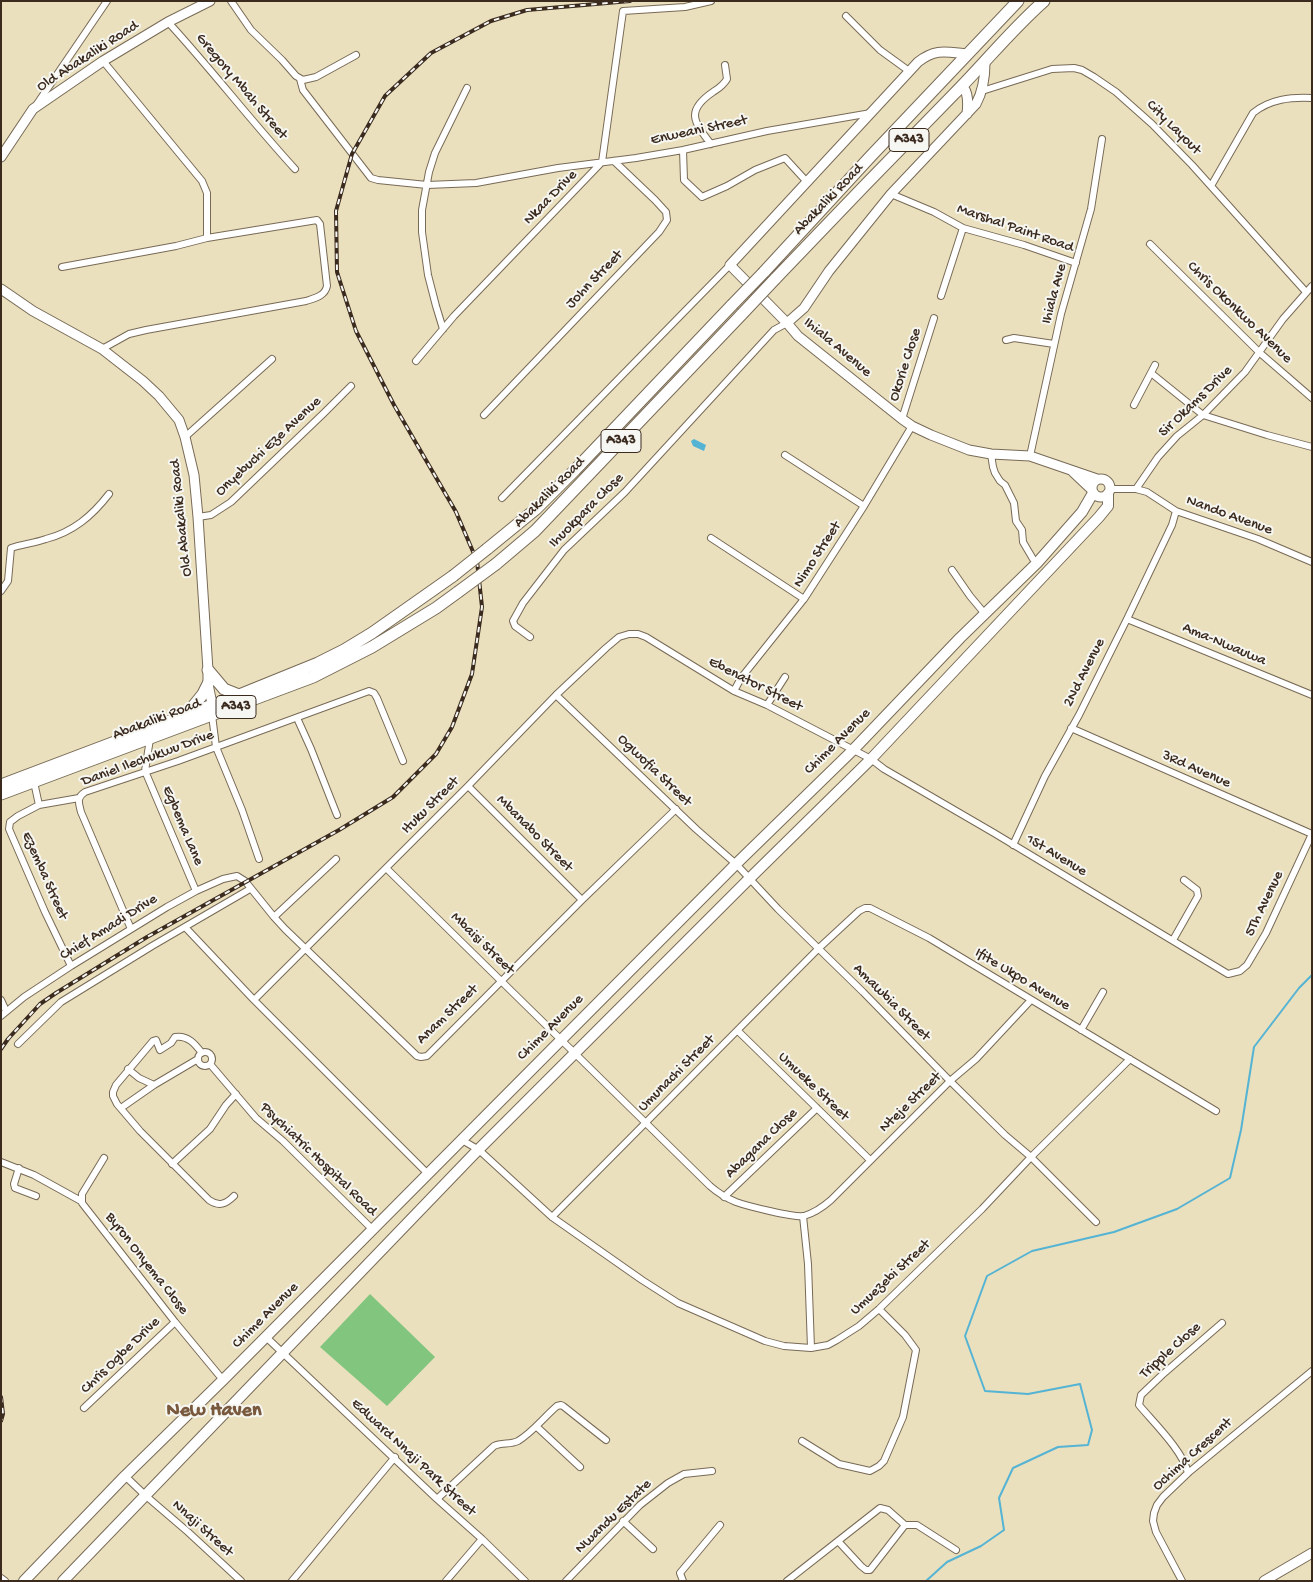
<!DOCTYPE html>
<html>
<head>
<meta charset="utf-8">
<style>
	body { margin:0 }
	#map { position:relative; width:1313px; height:1582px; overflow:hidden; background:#eae0be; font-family:"Gochi Hand",sans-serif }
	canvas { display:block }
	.frame { position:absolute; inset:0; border:2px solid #3b2a1e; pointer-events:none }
</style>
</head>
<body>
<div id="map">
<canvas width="1313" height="1582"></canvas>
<div class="frame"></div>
</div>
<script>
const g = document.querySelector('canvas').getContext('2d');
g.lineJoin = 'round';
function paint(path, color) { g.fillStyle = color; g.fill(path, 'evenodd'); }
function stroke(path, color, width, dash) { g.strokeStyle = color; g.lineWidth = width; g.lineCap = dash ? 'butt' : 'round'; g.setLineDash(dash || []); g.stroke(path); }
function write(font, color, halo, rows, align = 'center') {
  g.font = font + ' "Gochi Hand",sans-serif'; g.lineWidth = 4; g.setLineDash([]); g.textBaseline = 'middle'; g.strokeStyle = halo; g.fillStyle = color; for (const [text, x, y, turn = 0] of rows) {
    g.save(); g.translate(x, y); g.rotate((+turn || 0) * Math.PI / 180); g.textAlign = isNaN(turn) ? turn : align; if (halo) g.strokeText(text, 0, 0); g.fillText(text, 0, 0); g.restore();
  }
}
paint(new Path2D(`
	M370,1294L435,1357L387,1406L320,1347Z`), '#82c57e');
paint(new Path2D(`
	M694,439L706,445L704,451L693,446L691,441Z`), '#55b3d3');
stroke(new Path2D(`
	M926,1581L947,1562L981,1546L1004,1530L999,1498L1013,1468L1058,1447L1088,1445L1092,1430L1080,1384L1028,1394L985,1391L965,1336L987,1276L1032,1251L1114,1232L1177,1209L1230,1178L1241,1130L1254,1047L1299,988L1312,975`), '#55b3d3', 2);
const street = new Path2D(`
	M231,1L251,30L282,60L296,76L303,80L316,77L356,55
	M846,16L880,50L909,71
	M168,22C212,70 251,121 295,169
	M300,79L303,90L371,178L378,180L427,185L476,183L558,168L636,158L683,150L767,131L871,113
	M982,91L1052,69L1074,68L1082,70L1094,77L1116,92L1152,124L1192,165L1306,292
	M37,104L107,1
	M711,144C694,122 685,111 713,92C719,88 723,86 727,79L725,65
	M683,150L684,180L702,197L727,186L755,170L785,158L807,182
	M1211,186L1253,113C1270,99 1291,97 1312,98
	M891,194L934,212L963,228L1024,245L1076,263
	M1150,244L1260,353L1312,398
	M62,267L176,246L207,238
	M941,296L963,228
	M443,329L436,306L428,275L422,232V210L429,172L435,153L467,88
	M1006,340L1014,338L1054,344
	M102,349L129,334L146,330L306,301C315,298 325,296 327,286L320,224L317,220L207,238V193L202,181L103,61
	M416,361L454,316L602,162L623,11L685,7L711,1
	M1151,373L1203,415L1267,435L1312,447
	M1134,405L1155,365
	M484,415L659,232L667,220L666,212L655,200L614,161
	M902,419L934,318
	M185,437L272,359
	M991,454L993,467L995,473L1000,481L1005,485L1014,503L1016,521L1022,530L1023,542L1033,559L1037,563
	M785,455L864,506
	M1030,456L1061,314L1091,209L1102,139
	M1110,489H1136L1147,492L1176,511L1258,539L1312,562
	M1136,489L1158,457L1177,436L1203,415L1245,372L1283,319L1312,286
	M502,498L730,265
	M198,517L211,515L231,502L324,413L351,386
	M711,538L804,599
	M952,570L970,596L985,614
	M1,591L8,581L11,548C23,544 35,543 46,539C73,532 92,516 109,494
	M1127,619L1312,695
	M530,637L515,626L513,621L523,603L564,550L625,492L774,330L787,323
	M734,691L741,678L804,599L864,506L912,426
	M556,695L696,829L736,864L778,909L863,992L950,1081L1005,1135L1031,1157L1096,1222
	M767,705L785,677
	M212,715L216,747L242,810L259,859
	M297,718L311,749L337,815
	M1071,728L1312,834
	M150,739L145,771L196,891
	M34,782L39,805L18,816L10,822L9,829L45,912L71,966
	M468,786L582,900
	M39,805L79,798
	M1013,845L1045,776L1079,715L1127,619L1172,525L1176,511
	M386,868L710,1186C718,1193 726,1198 736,1202C747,1206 795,1218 804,1216C814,1213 823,1207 831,1200L950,1081L976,1059L1031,1000
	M274,917L336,859
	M185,927L254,1000L428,1174
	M131,929L81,812C79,803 76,798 85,792L178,761L369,691L374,693L377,698L403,761
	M1173,940L1198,896L1197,890L1184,880
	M1,1000L6,1011
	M254,1000L468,786L556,695L606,648L619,637L629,634H638L646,637L734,691L767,705L871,759L884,769L994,833L1228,974L1240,971L1247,965L1266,933L1312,834
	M1,1016L24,997L71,966L167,907L196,891L223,879L237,876L245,881L274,917L285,929L417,1056L421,1057L427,1056L582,900L676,809
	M1081,1030L1103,992
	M738,1031L870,1160
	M18,1044L61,1002L152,946L250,889
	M198 1059a7 7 0 1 1 14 0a7 7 0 1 1-14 0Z
	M202,1053C195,1044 188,1035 175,1037L171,1043L160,1050L156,1040L153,1041L116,1085L113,1092V1096L117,1104L140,1131L209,1200C219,1207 226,1204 234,1196
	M210,1064L256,1118L283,1141L372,1229
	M128,1069L139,1078L154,1085
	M121,1108L154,1085L198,1059
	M462,1140L479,1150L552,1217L642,1280L678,1303L765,1341L784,1346L811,1348L828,1345L837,1340L859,1326L879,1309L982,1209L1031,1157L1130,1059
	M104,1158L82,1194V1203L175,1322L223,1380
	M1,1162L34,1175L81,1201
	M172,1164L210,1129L226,1105L236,1094
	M19,1168L14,1184L15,1188L36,1196
	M724,1197L817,1108
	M803,1216L808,1264L811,1348
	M552,1217L819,948L859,911L865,908H870L929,938L1216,1111
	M266,1337L437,1499L482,1539L525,1581
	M84,1408L175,1322
	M537,1427L580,1467
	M802,1441L839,1464L870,1471L879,1466L884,1461L903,1417L916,1350L905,1335L879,1309
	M1188,1473C1183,1451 1154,1423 1139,1405L1141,1395L1162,1375L1222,1323
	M125,1476L146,1496L188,1532L241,1581
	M437,1499L494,1446C502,1442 510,1445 518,1441C533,1432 543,1418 557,1406L561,1405L563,1406L606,1440
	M623,1521L653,1549
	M838,1541L861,1566L866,1570H870L905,1525
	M1,1578L5,1581
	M292,1581L395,1457
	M446,1581L482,1539
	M566,1581L640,1505L668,1483L684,1474L712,1471
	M683,1581L680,1573L720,1525
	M787,1581L880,1508L888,1510L905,1525H917L956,1550
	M1182,1581L1156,1532L1153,1521L1154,1513L1157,1505L1163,1497L1188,1473L1312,1371`);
const secondary = new Path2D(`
	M967,54C946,52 936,48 918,62L730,265L787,323L798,336L902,419L912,426L931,435L969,450L991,454L1030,456L1097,479
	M962,86C969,92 968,105 967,114
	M1,157L33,109L103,61L168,22L210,1
	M1,289L33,311L102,349L143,381L159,396L179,420L185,437L194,475L198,517L208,670V684L213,709
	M787,323L804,308L829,271L891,194L976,104C983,91 985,78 985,63
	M1073,472L1091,489
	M1092 488a9 9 0 1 1 18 0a9 9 0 1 1-18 0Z
	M1264,1581L1312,1553`);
const primary = new Path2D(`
	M24,1581L125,1476L223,1380L736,864L853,750L960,638L1037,563L1082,512L1093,493
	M63,1581L473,1155L750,878L871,759L1099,517L1108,506V494`);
const highway = new Path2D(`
	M764,272L870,157L1018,1
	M775,279C834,217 894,155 954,94C984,64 1011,30 1044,1
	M487,549L536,509L575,470L732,305
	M496,564L535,531L742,314
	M208,670L224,689L239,695
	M186,715L203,694L208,684
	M1,785L239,695L318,663L344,650L372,633L453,576
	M1,794L313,677L372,647L436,608L458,592`);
stroke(street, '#786a56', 8);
stroke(secondary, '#786a56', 11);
stroke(primary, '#786a56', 12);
stroke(highway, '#786a56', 13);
stroke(street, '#fff', 6);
stroke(secondary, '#fff', 9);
stroke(primary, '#fff', 10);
stroke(highway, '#fff', 11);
const rail = new Path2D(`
	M1,1049L8,1039L40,1004L56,993L147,937L339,830L393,797L436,754L452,727L472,674L482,607L477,561L456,512L394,405L356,331L337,272L336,211L352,154L385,96L431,53L491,21L527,10L630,1
	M1,1397L3,1414L1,1421`);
stroke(rail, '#3b2a1e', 4);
stroke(rail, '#f6f6f2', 2, [5.5]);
const highwayBridge = new Path2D(`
	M732,305L764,272
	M742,314L775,279
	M453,576L487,549
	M458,592L496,564`);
stroke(highwayBridge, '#786a56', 13, []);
stroke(highwayBridge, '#fff', 11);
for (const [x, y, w] of [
	[909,140,40],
	[621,441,40],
	[236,707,40]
]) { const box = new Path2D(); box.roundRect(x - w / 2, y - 11.5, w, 23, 4); g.fillStyle = '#f6f6f2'; g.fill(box); stroke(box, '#3b2a1e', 1); }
write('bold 14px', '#3b2a1e', null, [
	["A343",909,140],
	["A343",621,441],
	["A343",236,707]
]);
write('15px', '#3b2a1e', '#f6f6f2', [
	["Old Abakaliki Road",88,57,-33],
	["Gregory Mbah Street",241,87,50],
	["City Layout",1173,128,45],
	["Enweani Street",699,131,-12],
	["Nkaa Drive",551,198,-46],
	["Abakaliki Road",829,200,-46],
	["Marshal Paint Road",1015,229,19],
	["John Street",595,280,-46],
	["Ihiala Ave",1055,294,-75],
	["Chris Okonkwo Avenue",1239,313,44],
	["Ihiala Avenue",837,348,40],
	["Okorie Close",906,365,-72],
	["Sir Okams Drive",1196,402,-44],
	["Onyebuchi Eze Avenue",269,447,-43],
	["Abakaliki Road",550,493,-45],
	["Ihuokpara Close",587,511,-45],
	["Nando Avenue",1229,516,20],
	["Old Abakaliki Road",182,518,-96],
	["Nimo Street",818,555,-57],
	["Ama-Nwauwa",1224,645,23],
	["2Nd Avenue",1085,673,-63],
	["Ebenator Street",755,685,27],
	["Abakaliki Road",157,720,-21],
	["Chime Avenue",838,742,-45],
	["Daniel Ilechukwu Drive",148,759,-20],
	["3Rd Avenue",1196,770,24],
	["Ogwofia Street",654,771,44],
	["Ituku Street",431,806,-45],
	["Egbema Lane",182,826,67],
	["Mbanabo Street",534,834,45],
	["1St Avenue",1056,856,31],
	["Ezemba Street",44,876,66],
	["5Th Avenue",1265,904,-64],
	["Chief Amadi Drive",109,928,-32],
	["Mbaisi Street",482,944,44],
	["Ifite Ukpo Avenue",1022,980,31],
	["Amawbia Street",891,1003,45],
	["Anam Street",448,1015,-44],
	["Chime Avenue",551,1028,-45],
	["Umunachi Street",677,1074,-45],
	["Umueke Street",813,1087,44],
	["Nteje Street",911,1103,-44],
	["Abagana Close",762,1144,-44],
	["Psychiatric Hospital Road",318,1160,44],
	["Byron Onyema Close",146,1264,52],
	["Umuezebi Street",891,1278,-43],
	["Chime Avenue",266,1316,-45],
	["Tripple Close",1171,1351,-42],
	["Chris Ogbe Drive",121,1356,-44],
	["Ochima Crescent",1193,1455,-42],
	["Edward Nnaji Park Street",413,1458,43],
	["Nwandu Estate",614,1517,-44],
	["Nnaji Street",202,1529,42]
]);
write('bold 20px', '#79593d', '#f6f6f2', [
	["New Haven",214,1412]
]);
</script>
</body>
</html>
